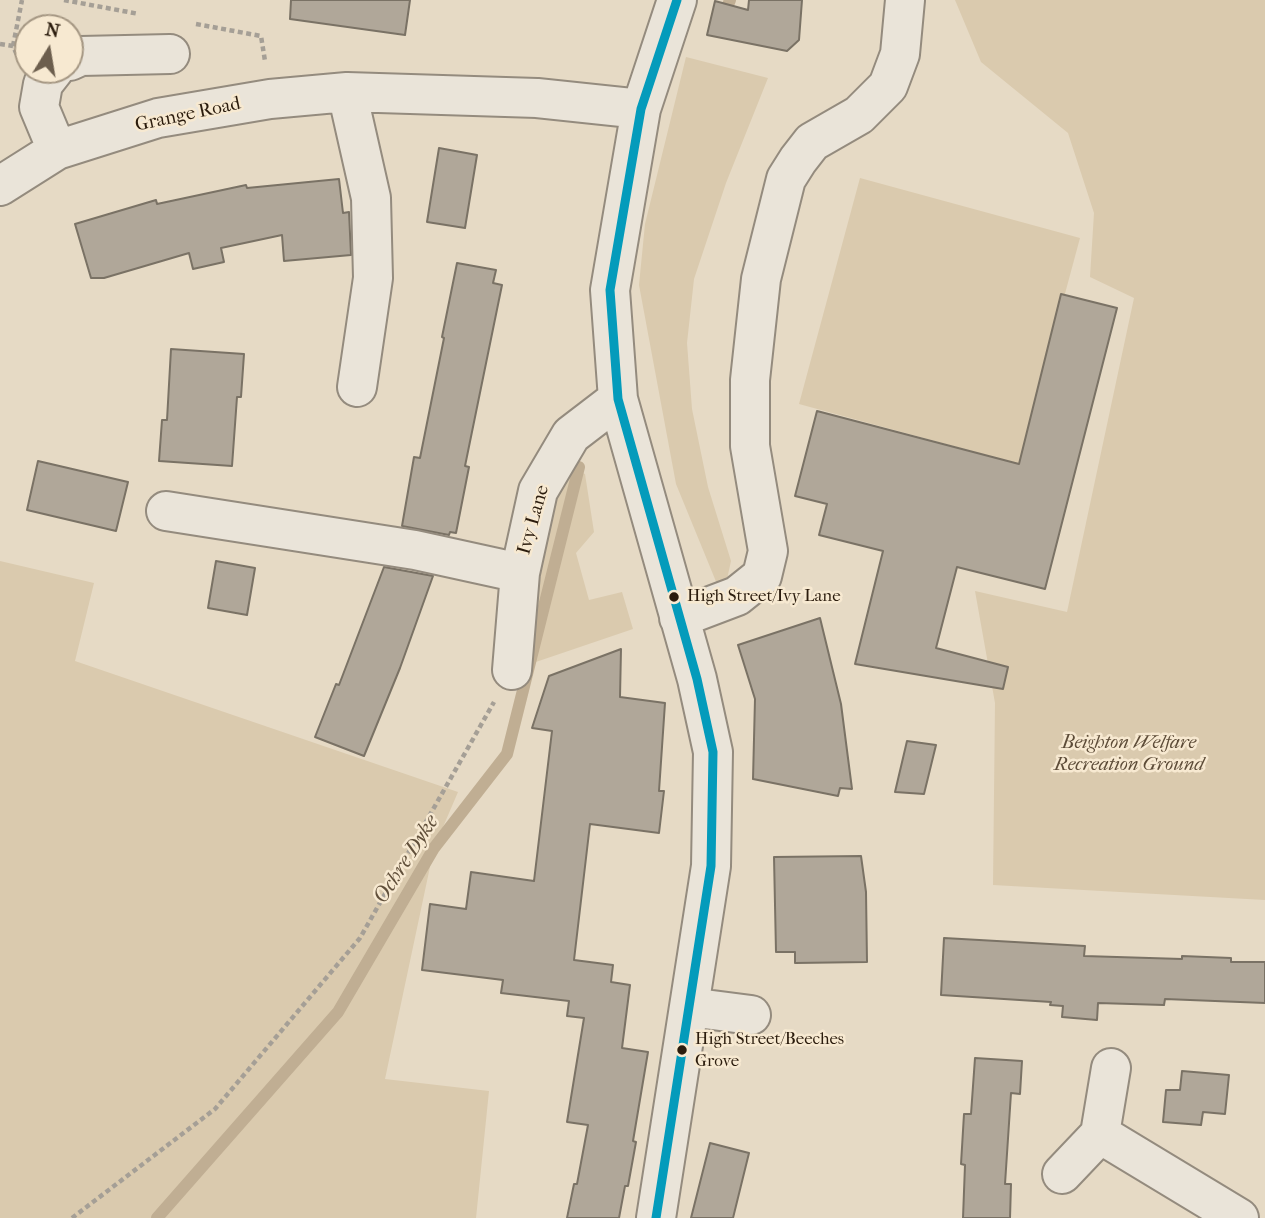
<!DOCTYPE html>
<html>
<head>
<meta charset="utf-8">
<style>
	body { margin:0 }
	#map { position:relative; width:1265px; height:1218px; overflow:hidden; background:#e6dac5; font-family:"IM FELL French Canon",serif }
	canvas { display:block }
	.north { position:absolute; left:14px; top:14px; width:70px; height:70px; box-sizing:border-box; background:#f7e9d1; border:2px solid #a59783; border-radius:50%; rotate:11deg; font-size:19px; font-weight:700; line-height:28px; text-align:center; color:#2b1c0d }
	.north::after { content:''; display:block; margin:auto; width:24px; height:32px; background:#6c5e4d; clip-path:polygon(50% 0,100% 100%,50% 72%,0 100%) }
</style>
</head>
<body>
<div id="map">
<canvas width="1265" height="1218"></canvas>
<div class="north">N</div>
</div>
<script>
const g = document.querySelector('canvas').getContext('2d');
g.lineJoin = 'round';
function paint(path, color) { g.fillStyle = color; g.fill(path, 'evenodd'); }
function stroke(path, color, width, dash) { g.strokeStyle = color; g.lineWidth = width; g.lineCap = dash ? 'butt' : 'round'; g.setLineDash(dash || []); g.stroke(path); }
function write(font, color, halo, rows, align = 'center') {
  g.font = font + ' "IM FELL French Canon",serif'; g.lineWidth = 5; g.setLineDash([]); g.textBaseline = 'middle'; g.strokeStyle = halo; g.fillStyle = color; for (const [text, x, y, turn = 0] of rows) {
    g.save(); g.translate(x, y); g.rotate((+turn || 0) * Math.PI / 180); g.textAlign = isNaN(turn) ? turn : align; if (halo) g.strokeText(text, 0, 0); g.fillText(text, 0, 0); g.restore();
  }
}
paint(new Path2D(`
	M955,0H1265V900L993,885L995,703L975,591L1067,612L1134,298L1090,277L1094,213L1068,133L981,62Z
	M686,57L768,78L726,183L694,279L687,343L692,409L708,487L731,561L727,579L717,584L676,484L639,285L645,224Z
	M860,178L1080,238L1019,464L799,404Z
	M569,468L585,474L594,532L576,553L589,600L622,592L633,629L527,665L536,609L546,536L556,491Z
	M0,561L94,583L75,661L458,792L434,848L385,1079L489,1091L476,1218H0Z`), '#dacaae');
stroke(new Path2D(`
	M728,5L730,0
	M157,1218L338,1012L434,848L507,754L579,467`), '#c0ae93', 12);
const building = new Path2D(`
	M291,0H410L405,35L290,19Z
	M749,0H802L799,40L787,51L707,35L715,1L748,10Z
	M439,148L477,155L465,228L427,222Z
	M339,179L343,213L349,212L351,255L284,261L282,235L221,248L224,262L193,269L189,253L104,278H91L75,224L156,200L157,204L246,185L247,188Z
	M457,263L496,270L493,283L502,285L465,466L469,467L456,533L450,532L449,535L402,526L414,457L420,458L444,338L442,337Z
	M1061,294L1117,308L1045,589L957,567L936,648L1008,667L1003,689L855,664L883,551L819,535L827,504L795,496L817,411L1019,464Z
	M171,349L244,354L241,397H237L232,466L159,461L162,420H167Z
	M38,461L128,482L116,531L27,510Z
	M216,561L255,568L247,615L208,608Z
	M384,567L433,576L400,668L364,756L315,737L336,684L339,685Z
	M820,618L841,704L852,789L840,788L838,796L753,779L755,699L738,645Z
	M621,649L620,697L665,703L659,791H664L659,833L590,824L574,960L613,965L611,982L630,985L622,1048L648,1052L633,1141L636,1142L628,1186H625L619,1218H567L574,1184H577L588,1125L567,1122L584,1018L567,1016L569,1001L501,993L503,980L422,970L430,904L466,909L471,872L534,881L552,731L532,728L549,676Z
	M907,741L936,745L924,794L895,792Z
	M861,856L866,892L867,962L795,963V952H776L774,857Z
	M944,938L1085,946L1084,956L1182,959V956L1231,958V962H1265V1003L1165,999L1164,1005L1098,1003L1097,1020L1062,1017L1063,1006L1050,1005L1051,1002L941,995Z
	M975,1058L1022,1061L1020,1094L1011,1093L1005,1184H1011L1010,1218H963L965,1165L961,1164L964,1114H971Z
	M1182,1071L1229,1075L1225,1114L1203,1112L1201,1125L1163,1122L1166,1090H1180Z
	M710,1143L749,1153L733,1218H691Z`);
paint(building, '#b0a799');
stroke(building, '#7a7265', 2);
const minor = new Path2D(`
	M70,61L81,56L170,54
	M54,70L43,84L39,107L57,150
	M347,92L371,198L373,278L357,387
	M0,186L57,150L158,118L270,99L347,92L537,98L641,109
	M166,511L415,550L520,573
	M679,618L737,596L762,576L768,551L750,446V380L761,279L786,179L798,160L812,142L859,115L888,86L900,54L905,0
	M512,670L520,573L538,491L571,435L618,399
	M689,1007L751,1015
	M1111,1068L1100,1134L1239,1218
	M1062,1174L1100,1134
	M656,1218L711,866L713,752L697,679L618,399L610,290L641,109L677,0`);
stroke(minor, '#948b7e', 42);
stroke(new Path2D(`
	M64,0L139,14
	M196,24L261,36L265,61
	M0,44L13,46L17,55
	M13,46L22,0
	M72,1218L215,1109L360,938L494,702`), '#a59f96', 4.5, [5, 3.5]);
stroke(minor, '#eae4d9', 38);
stroke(new Path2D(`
	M656,1218L711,866L713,752L697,679L618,399L610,290L641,109L677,0`), '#049bbb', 9);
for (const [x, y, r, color] of [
	[674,597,6,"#2b1c0d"],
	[682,1050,6,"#2b1c0d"]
]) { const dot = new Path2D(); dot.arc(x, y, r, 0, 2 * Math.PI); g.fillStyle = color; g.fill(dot); stroke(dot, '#f7e9d1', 2.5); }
write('17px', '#2b1c0d', '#f7e9d1', [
	["High Street/Ivy Lane",687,597],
	["High Street/Beeches",695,1040],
	["Grove",695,1062]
], 'left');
write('19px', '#2b1c0d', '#f7e9d1', [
	["Grange Road",188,115,-12],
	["Ivy Lane",534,520,-74]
]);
write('italic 19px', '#5d4c38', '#f7e9d1', [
	["Beighton Welfare",1129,743],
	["Recreation Ground",1129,765]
]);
write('italic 21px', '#604f3a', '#f7e9d1', [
	["Ochre Dyke",407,860,-57]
]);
</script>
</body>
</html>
